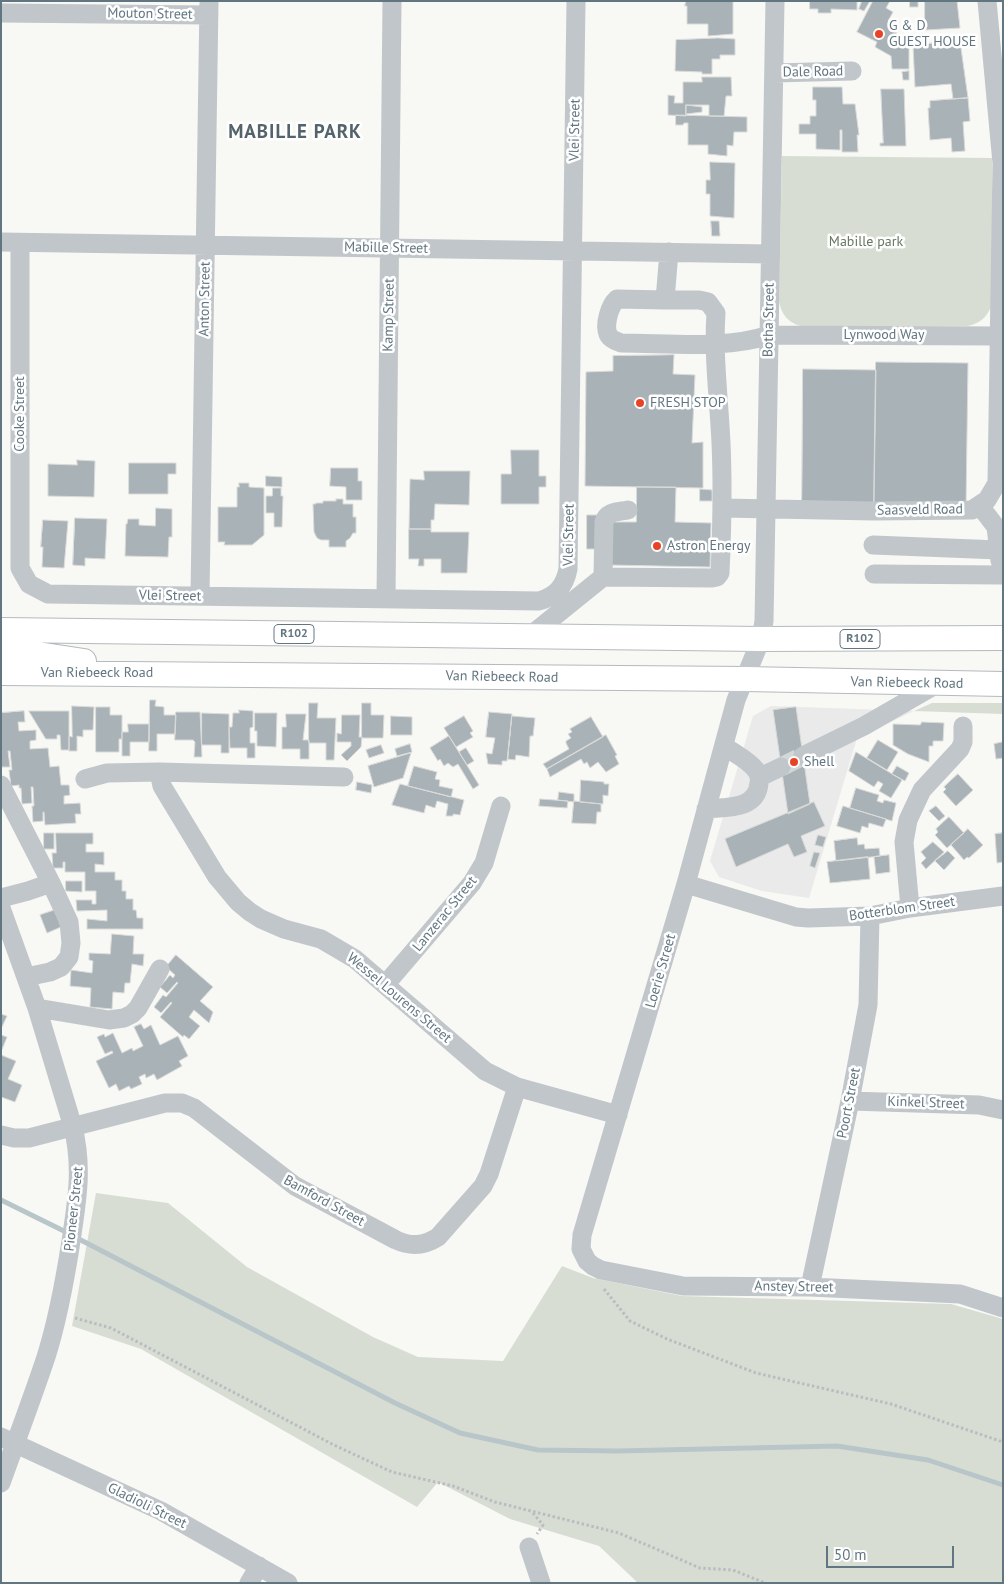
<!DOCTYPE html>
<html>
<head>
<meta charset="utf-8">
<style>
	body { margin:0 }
	#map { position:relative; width:1004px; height:1584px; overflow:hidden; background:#f8f8f5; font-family:"PT Sans",sans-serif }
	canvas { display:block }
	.frame { position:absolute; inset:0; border:2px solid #627681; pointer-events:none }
	.scale { position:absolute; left:826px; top:1546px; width:128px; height:22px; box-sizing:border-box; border:2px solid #627681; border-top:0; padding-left:6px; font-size:15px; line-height:18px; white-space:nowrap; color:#627681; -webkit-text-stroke:4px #fff; paint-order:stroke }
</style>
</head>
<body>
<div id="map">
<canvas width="1004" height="1584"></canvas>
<div class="frame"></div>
<div class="scale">50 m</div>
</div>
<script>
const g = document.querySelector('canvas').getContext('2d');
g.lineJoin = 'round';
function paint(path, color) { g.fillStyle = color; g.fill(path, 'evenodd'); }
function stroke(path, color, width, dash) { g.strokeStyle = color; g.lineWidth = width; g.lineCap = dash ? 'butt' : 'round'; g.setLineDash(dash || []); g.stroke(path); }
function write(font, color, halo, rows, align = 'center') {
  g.font = font + ' "PT Sans",sans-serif'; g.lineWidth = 5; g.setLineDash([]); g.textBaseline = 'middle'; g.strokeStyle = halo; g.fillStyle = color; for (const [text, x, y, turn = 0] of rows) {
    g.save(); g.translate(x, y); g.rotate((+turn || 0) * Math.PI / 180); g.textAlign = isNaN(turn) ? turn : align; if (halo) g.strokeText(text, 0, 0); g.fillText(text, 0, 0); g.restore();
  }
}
paint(new Path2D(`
	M771,706L914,711L857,738L809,898L762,891L719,877L710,861L753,716Z`), '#e9eae9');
paint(new Path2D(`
	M782,156L992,158V304C988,316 981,323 968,326L809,327C792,326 782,318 779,301Z
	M932,703H1003V714L914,711Z
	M96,1193L168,1203L247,1267L373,1337L418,1357L503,1361L562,1266L593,1278L682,1296L951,1304L1003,1319V1583H638L599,1546L510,1519L438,1482L417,1507L141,1349L72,1326Z`), '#d8ddd4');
stroke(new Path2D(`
	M1,1200L68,1233
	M75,1237L395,1403L460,1433L538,1450L617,1451L837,1446L928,1460L1003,1485`), '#b8c6c9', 5);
const building = new Path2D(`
	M686,1H733V34L708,36V24H687V6H685Z
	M810,1H857V10L831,9V13H818V9H810Z
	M862,1H870L864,11L859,9Z
	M873,1H890L886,8L893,12L888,21L898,27L895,37L904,43H909V69H892L891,56L875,47L877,42L857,32Z
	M910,1H918V7H910Z
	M925,1H957L960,28L925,30Z
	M718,38L735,39V55H720V59H712V74H702V72L675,71L676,40Z
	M960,41L968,98L953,99L951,84L915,87L913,45Z
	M909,71V80H903L902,72Z
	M702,77H731L732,96H726L724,116H709V105H686V116L668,115V95L675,96L674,103H683V82H702Z
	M813,87H842L843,104H855L859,135H857L858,152H842V130H840V150L816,149V134H799V124H810V116H816V100H813Z
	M881,89H904L906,146H880V143H883Z
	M968,98L970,121L963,122L965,151L952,152L951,138L930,140L928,108H930V101Z
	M686,105L702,107V112L686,114Z
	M676,115L747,117V132H734L733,146L727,145V156L708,154V145H688V123H684L683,125H676Z
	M710,162L735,163L734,218L710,216V194H706V180H710Z
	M711,221H719L720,236H712Z
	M674,355L673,374L695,375L692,443L703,442V488L585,486L586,372L613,371V356Z
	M876,362L968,363L966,505L874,504Z
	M803,369L876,370L874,504L802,503Z
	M511,450H539V476H546V487H539V504H501V474H511Z
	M77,460L95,461L94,497L48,496V464L77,465Z
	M129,463H176V474H168V494H129Z
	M331,468H358V481H362V500H346V487L330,486Z
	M424,471H470L469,505L435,504L434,520H431V529H409L410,479L424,480Z
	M266,476L282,477V487L266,486Z
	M239,483H249V487L264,488V535L252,545H224L225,542H218V507H237V487H239Z
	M637,487H676L675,522L711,523L710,567L610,565L611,522H636Z
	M273,488H281V496H283L282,527H274V513H266V496H272Z
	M700,489L712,490V501H700Z
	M336,499H343V504H353V517H356V533H353L350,538L346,541V547H329V540H321L317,538L314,532L313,504H316V503H323V501H336Z
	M156,508L172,509V537H169L168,557L125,556L126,524H127L128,519H139V525L155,526Z
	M587,515H597L596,549H587Z
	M75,518L107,519L105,559L85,558V566L73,565Z
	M43,520L68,521L64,568L42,567L43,547H41Z
	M409,529H431V532H469L467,573H441V559H424V566H418L419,559H409Z
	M150,700H156L155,706L164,707V715H176L175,734H157V751H149Z
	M309,703H318L317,718H336L334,760H326V743H309Z
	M362,703H371V715H384L383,738H362Z
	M72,706L94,707L93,730H83V737L77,736V751H69V736L72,737Z
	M96,707H110V715H122V739H119V752H96Z
	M796,707L810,804L788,814L773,710Z
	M239,710L253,711V727L250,728V743H255V758H247V748H230L229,727H232L233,713H239Z
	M24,711L25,722H18L19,731L36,730V740L30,741V749L48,748L50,767L59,766L61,785H69L70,795L64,796V804L80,803L81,814H75L76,823L45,825L44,812H43V821L33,822L32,806H34L33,787H31L32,803L22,804L21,788H19V785L11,786L9,770H12L10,751H8L10,767H1V713Z
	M29,711H69V750H61L60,735H57V739H46Z
	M176,712H200L202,757H194L195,742L193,740H175Z
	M489,712L512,714L507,761H502V765L488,764L486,753L492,754L495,738L486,737Z
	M202,713L229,714V753H221V745H202Z
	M255,713H277L276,747L257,746V731H255Z
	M286,714H306L303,740H309V759H300V749H282V727H286Z
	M342,715H360L359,737H362L361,747L347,761L341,755L351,746V742H337V733L341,734Z
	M391,716L412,717V735H391Z
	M464,716L473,731L470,733L473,737L456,747L444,728Z
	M512,716L535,718L533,736H530L529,757L516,755L515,760L508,759Z
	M591,717L603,737L547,769L543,764L569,749L566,743V741L571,738L568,734L572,732L570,729Z
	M922,722L944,723L943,741H933V746H929V762L908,754L893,745V724L920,725Z
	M128,724H149V742H130V756H122V732H128Z
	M606,735L617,755L615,756L619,764L606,772L598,762L590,768L587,762L584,764L581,759L550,777L547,769Z
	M449,736L479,785L473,789L458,764L453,767L448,763L444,766L440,759L438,761L430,748Z
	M878,740L898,752L887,770L867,758Z
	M1003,742V758L996,759L994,744Z
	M410,744L412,752L397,756L395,749Z
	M381,745L384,753L369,758L366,750Z
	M466,748L474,761L467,765L459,752Z
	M856,752L902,780L891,798L879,791L883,784L878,781L874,787L849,771Z
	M411,753L403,778L374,787L368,766Z
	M414,766L437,772L435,779L440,780L439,786L453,789L451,797L408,786Z
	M897,766L909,773L905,781L892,774Z
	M958,774L973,790L956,806L943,792L946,789L944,787Z
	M581,780L604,782V784H609L608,796L603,795V804L580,802Z
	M357,782L372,785L371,793L356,790Z
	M400,784L464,800L460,815L453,814V816H446L448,804L437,801L435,808L426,805L424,813L392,805Z
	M856,788L879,795L877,801L883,803L884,800L896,803L892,821L850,808Z
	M559,792L574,794V802L558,800Z
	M540,799L568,801L567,808L539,806Z
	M574,801L601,804V812H597L596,824L572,823Z
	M814,802L825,826L801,836L807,852L794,857L788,844L736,867L725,839Z
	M843,806L886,819L883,827L869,823L868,828L862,826L860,833L837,826Z
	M936,806L945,816L939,821L929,811Z
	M949,817L964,833L947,848L935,835L938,832L936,829Z
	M968,829L983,845L969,858L967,857L964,860L951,845Z
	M44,833H54V849H44Z
	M56,833H93V844H86V852H104V865L95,864V872H115V880H122V891H126V899H133V910H136L137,918H143V929H87V919L107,921V910L77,911L76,900H92V904H96V891H85V872H65V862H63V868H53L52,853H56Z
	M1003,833V862L997,863L995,834Z
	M818,835L826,837L823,847L815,845Z
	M857,838L858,845L864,844L865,849L879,848L880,856L836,861L834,841Z
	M933,842L944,852L926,869L921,863L926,858L921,852Z
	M948,851L955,858L944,870L935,861Z
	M814,852L820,853L815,868L810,866Z
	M889,855L890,872L876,874L874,857Z
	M868,857L870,879L830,883L827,862Z
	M66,881H82V892L66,891Z
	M55,910L61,927L47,933L40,915Z
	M112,934L134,936L133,954H144L143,966L132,964L130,983H125L124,993L113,992L112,1009L90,1007L91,988L70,986L71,970L92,973L93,961L89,960V953L110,954Z
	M176,955L213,987L200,1001L213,1012L209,1023L194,1010L189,1017L200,1026L189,1039L184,1035L183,1037L160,1017L172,1003L171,1002L161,1013L154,1007L163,995L166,997L178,983L177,982L167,993L160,987L170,975L173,978L175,975L166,967Z
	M1,1014L7,1016L1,1029Z
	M141,1024L144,1029L151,1025L160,1045L178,1036L188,1056L179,1061L182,1066L157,1080L154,1074L146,1078L145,1074L139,1077L142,1084L131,1089L129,1086L119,1091L116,1084L109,1088L96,1061L113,1053L112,1051L105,1054L97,1037L104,1034L105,1037L113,1033L122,1053L132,1048L133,1051L143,1046L134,1027Z
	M1,1035L7,1037L1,1052Z
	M1,1055L16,1061L8,1079L22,1085L15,1102L1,1097Z`);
paint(building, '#a8b2b7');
stroke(building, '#dadad8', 1);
stroke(new Path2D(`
	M781,767L803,756`), '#d2d8d8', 19, [19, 9]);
const major = new Path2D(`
	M1,630L761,639L1003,638
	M1,653H31L84,661
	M1,673L745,679L1003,684`);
stroke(major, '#b4babe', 26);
stroke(new Path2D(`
	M604,1289L630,1321L667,1339L756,1373L891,1404L1003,1442
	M75,1318L111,1328L334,1445L392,1472L453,1486L495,1502L619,1533L700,1568L733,1570L765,1583
	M533,1513L543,1525L537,1534`), '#b9bdc0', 3, [2.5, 2.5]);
stroke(new Path2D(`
	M775,1L764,621L761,639L736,700L686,884L582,1235L581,1249L587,1261L593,1266L601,1270L683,1286L810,1287L960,1294L1003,1308
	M1,13L209,15
	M774,73L852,71
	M1,242L770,254
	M20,243V568L29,584L48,594L539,601C556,596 565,586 568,569L576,1
	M665,300L617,299C610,305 604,324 608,334C610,339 616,341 621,343C668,343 725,350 769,335L999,336
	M980,506L996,527L1000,561
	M723,508L874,511L972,510L987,500L997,483L1002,163L987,1
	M873,545L999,550
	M874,574L1001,575
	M603,577L604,522C607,511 618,512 628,510
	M200,596L209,1
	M386,598L392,1
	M530,636L603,577L712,578L717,577L720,573C722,529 723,486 721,443C719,399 713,356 716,313L708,302L699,300H665L669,252
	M803,756L864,726L937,684
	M159,772L162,786L217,877L238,902L250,912L261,919L284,929L321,939L355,959L485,1071L517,1087L618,1115
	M760,777L781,767
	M85,779L107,773L159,772L344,777
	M1,785L51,883L69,922L71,943L69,957L61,967L50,972L26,977
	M706,809C726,807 757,810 759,783C760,778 759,773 755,769C748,760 734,753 724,746
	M686,884L796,917L808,918L870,916L910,908L1003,896
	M1,898L28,891L51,883
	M1,908L37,1008L73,1127C83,1168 77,1200 71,1241C65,1280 58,1319 46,1357C32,1399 16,1441 1,1483
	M910,908L904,842L908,820L922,790L960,749L963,742V726
	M385,985L472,883L484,863L501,806
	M37,1008L109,1020L124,1018L132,1014L138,1008L160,969
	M850,1101L979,1105L1003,1110
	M1,1135L14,1138H29L165,1103H182L194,1108L295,1186L396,1240C411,1247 424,1246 438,1237L483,1186L489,1174L517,1087
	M810,1287L850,1101L868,1005L870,916
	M1,1437L161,1511L288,1583
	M529,1547L541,1583
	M249,1583L259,1566`), '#c1c6ca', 19);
stroke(major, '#fff', 24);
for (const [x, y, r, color] of [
	[879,34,5,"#e74326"],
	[640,403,5,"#e74326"],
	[657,546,5,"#e74326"],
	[794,762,5,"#e74326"]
]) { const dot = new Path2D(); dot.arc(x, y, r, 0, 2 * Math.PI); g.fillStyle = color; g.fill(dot); stroke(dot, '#fff', 2); }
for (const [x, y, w] of [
	[294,634,40],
	[860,639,40]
]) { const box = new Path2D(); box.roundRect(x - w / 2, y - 9.5, w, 19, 4); g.fillStyle = '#fff'; g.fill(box); stroke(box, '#627681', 1); }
write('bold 12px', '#627681', null, [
	["R102",294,634],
	["R102",860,639]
]);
write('14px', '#627681', '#fff', [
	["Mouton Street",150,14,1],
	["Dale Road",813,72,-1],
	["Vlei Street",575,130,-89],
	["Mabille Street",386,248,1],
	["Anton Street",205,299,-89],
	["Kamp Street",389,315,-89],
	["Botha Street",769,320,-89],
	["Lynwood Way",884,335],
	["Cooke Street",20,414,-90],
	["Saasveld Road",920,510,-1],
	["Vlei Street",569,535,-89],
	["Vlei Street",170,596,1],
	["Van Riebeeck Road",97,673],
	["Van Riebeeck Road",502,677,1],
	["Van Riebeeck Road",907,683,1],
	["Botterblom Street",902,909,-8],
	["Lanzerac Street",445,914,-51],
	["Loerie Street",661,971,-74],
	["Wessel Lourens Street",399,998,40],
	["Poort Street",849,1103,-79],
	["Kinkel Street",926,1103,2],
	["Bamford Street",324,1201,29],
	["Pioneer Street",74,1209,-84],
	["Anstey Street",794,1287,1],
	["Gladioli Street",147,1506,26]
]);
write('14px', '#627681', '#fff', [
	["G & D",889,26],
	["GUEST HOUSE",889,42],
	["FRESH STOP",650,403],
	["Astron Energy",667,546],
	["Shell",804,762]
], 'left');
write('14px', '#677961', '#fff', [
	["Mabille park",866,242]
]);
g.letterSpacing = '1px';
write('bold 19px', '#55646c', '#fff', [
	["MABILLE PARK",295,133]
]);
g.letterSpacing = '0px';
</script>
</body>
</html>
